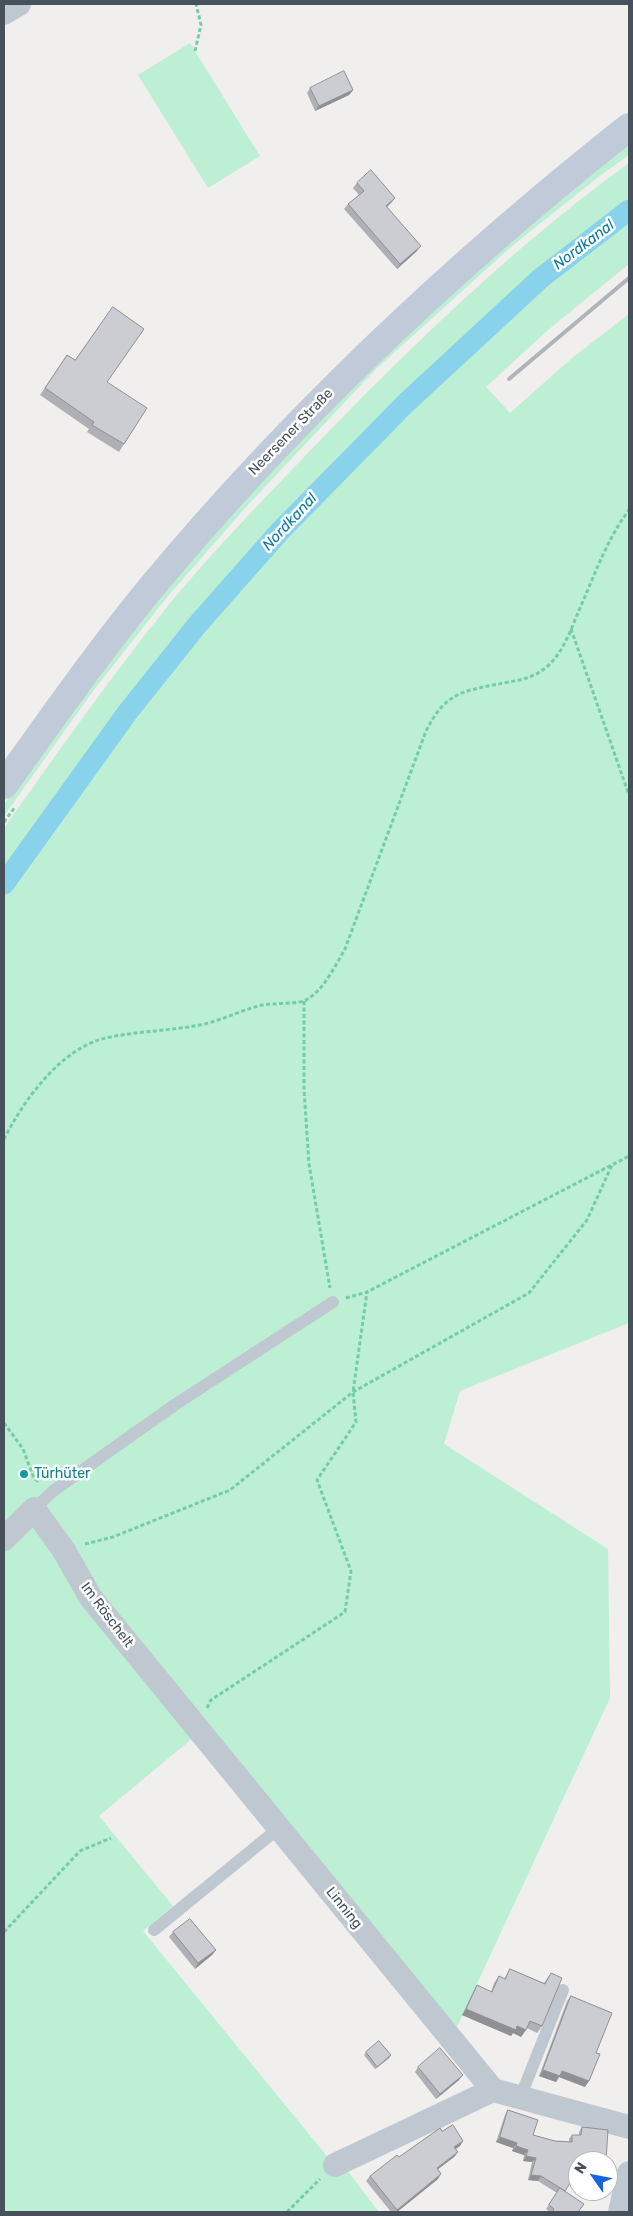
<!DOCTYPE html>
<html>
<head>
<meta charset="utf-8">
<style>
	body { margin:0 }
	#map { position:relative; width:633px; height:2216px; overflow:hidden; background:#f1eeee; font-family:Rubik,sans-serif }
	canvas { display:block }
	.frame { position:absolute; inset:0; border:5px solid #46515c; pointer-events:none }
	.north { position:absolute; left:568px; top:2151px; width:50px; height:50px; box-sizing:border-box; background:#fff; border:1px solid #b5b9be; border-radius:50%; rotate:303deg; font-size:14px; font-weight:700; line-height:20px; text-align:center; color:#46515c }
	.north::after { content:''; display:block; margin:auto; width:18px; height:22px; background:#1865e1; clip-path:polygon(50% 0,100% 100%,50% 72%,0 100%) }
</style>
</head>
<body>
<div id="map">
<canvas width="633" height="2216"></canvas>
<div class="frame"></div>
<div class="north">N</div>
</div>
<script>
const g = document.querySelector('canvas').getContext('2d');
g.lineJoin = 'round';
function paint(path, color) { g.fillStyle = color; g.fill(path, 'evenodd'); }
function stroke(path, color, width, dash) { g.strokeStyle = color; g.lineWidth = width; g.lineCap = dash ? 'butt' : 'round'; g.setLineDash(dash || []); g.stroke(path); }
function write(font, color, halo, rows, align = 'center') {
  g.font = font + ' Rubik,sans-serif'; g.lineWidth = 5; g.setLineDash([]); g.textBaseline = 'middle'; g.strokeStyle = halo; g.fillStyle = color; for (const [text, x, y, turn = 0] of rows) {
    g.save(); g.translate(x, y); g.rotate((+turn || 0) * Math.PI / 180); g.textAlign = isNaN(turn) ? turn : align; if (halo) g.strokeText(text, 0, 0); g.fillText(text, 0, 0); g.restore();
  }
}
paint(new Path2D(`
	M190,43L260,156L208,188L138,75Z
	M629,143V155L597,178L512,246L376,369L247,506L168,596L93,691L4,816V804L87,688L241,500L374,363L508,240Z
	M629,163V264L548,330L486,387L510,413L572,358L629,314V1323L460,1391L444,1444L608,1549L610,1698L455,2031L194,1737L99,1816L173,1906L143,1931L330,2160L343,2165L379,2212H4V828C58,752 112,675 171,602C214,550 262,501 308,453C408,349 513,247 629,163Z`), '#bcefd3');
stroke(new Path2D(`
	M4,884L127,713L198,624L281,530L406,403L541,278L629,210`), '#89d2ec', 21);
stroke(new Path2D(`
	M195,51L201,25L196,4
	M571,629L629,795
	M4,822L15,807
	M304,1001V1089L309,1164L330,1288
	M4,1139C24,1100 61,1048 106,1038C137,1031 169,1031 200,1025C221,1021 241,1010 262,1005C272,1003 300,1004 306,1000C324,990 335,966 345,949L426,731C447,689 466,691 509,682C521,680 534,677 544,669C563,655 571,629 580,608C595,574 607,539 629,510
	M346,1298L367,1292L629,1156
	M4,1423L23,1449L34,1478L40,1483
	M85,1544L113,1537L230,1490L353,1392L529,1293L587,1220L612,1165
	M207,1708L211,1700L345,1612L351,1571L317,1480L356,1422L353,1392L367,1292
	M4,1932L80,1851L111,1838
	M287,2212L320,2179`), '#74cda6', 3, [4, 2.5]);
stroke(new Path2D(`
	M34,1509L53,1491L176,1404L333,1302
	M154,1930L279,1828
	M520,2098L563,1990`), '#bfc8d1', 12);
stroke(new Path2D(`
	M4,13L19,4
	M4,1539L34,1509L63,1549L91,1598L493,2090L629,2127
	M335,2165L493,2090
	M620,2212L629,2173`), '#bfc8d1', 24);
stroke(new Path2D(`
	M4,785C53,717 101,648 155,583C296,414 457,263 629,127`), '#c1cad8', 28);
stroke(new Path2D(`
	M509,379L629,278`), '#b0b3b9', 4);
paint(new Path2D(`
	M310,88L353,90L349,95L315,111L307,93Z
	M357,183L395,198L391,203L387,207L417,251L397,269L344,209L348,204L359,195L353,188Z
	M67,355L107,382L124,444L119,452L87,432L89,429L40,395Z
	M173,1932L216,1950L212,1955L195,1969L169,1937Z
	M510,1969L544,1983L551,1973L542,2026L537,2033L527,2028L521,2037L513,2033L511,2036L462,2015L473,1992L477,1985L491,1992L494,1983L499,1976L504,1979Z
	M571,1996L596,2053L585,2087L559,2077L556,2082L539,2076L567,2001Z
	M366,2052L391,2055L389,2058L375,2069L364,2055Z
	M418,2067L459,2080L436,2099L415,2072Z
	M508,2110L533,2135L555,2141L569,2142V2139L572,2135H579V2132L582,2127L578,2161L564,2191L578,2212H550L546,2209L557,2193L538,2181L528,2180L532,2162L523,2161L524,2155L512,2151L513,2148L496,2142L505,2115Z
	M442,2131L460,2146L456,2149L458,2152L454,2157L438,2169V2179L397,2212H391L366,2181L370,2176Z`), '#afb0b5');
paint(new Path2D(`
	M353,90L349,95L315,111L319,106Z
	M395,198L391,203L382,211L386,206Z
	M421,246L417,251L397,269L400,264Z
	M216,1950L212,1955L195,1969L198,1963Z
	M466,2009L517,2026L526,2030L521,2037L513,2033L511,2036L462,2015Z
	M391,2055L389,2058L375,2069L377,2067Z
	M543,2070L562,2071L589,2081L585,2087L559,2077L556,2082L539,2076Z
	M463,2075L459,2080L436,2099L440,2094Z
	M500,2137L517,2143L513,2148L496,2142Z
	M463,2141L460,2146L451,2152L454,2147Z
	M516,2146L528,2150L524,2155L512,2151Z
	M458,2152L454,2157L433,2173L437,2168Z
	M526,2156L536,2158L532,2162L523,2161Z
	M441,2174L438,2179L397,2212H395Z
	M531,2175L541,2176L538,2181L528,2180Z`), '#8e9094');
const building = new Path2D(`
	M344,71L353,90L319,106L310,88Z
	M371,170L395,198L386,206L421,246L400,264L348,204L364,191L357,183Z
	M113,307L144,329L107,382L147,408L124,444L92,425L94,422L45,388L67,355L75,360Z
	M190,1919L216,1950L198,1963L173,1932Z
	M510,1969L545,1984L551,1973L562,1978L542,2026L530,2021L526,2030L517,2026L516,2030L466,2009L477,1985L492,1992L499,1976L505,1979Z
	M571,1996L612,2013L596,2053L600,2054L589,2081L562,2071L560,2076L543,2070Z
	M379,2041L391,2055L377,2067L366,2052Z
	M440,2048L463,2075L440,2094L418,2067Z
	M508,2110L538,2120L533,2135L555,2141L572,2142V2135H581L582,2127L608,2130L606,2161H578V2171L565,2191L541,2176L531,2175L536,2158L526,2156L528,2150L516,2146L517,2143L500,2137Z
	M453,2125L463,2141L454,2147L458,2152L437,2168L441,2174L397,2210L370,2176L397,2155L399,2157L440,2128L442,2131Z
	M560,2188L584,2204L578,2212H552L554,2209L549,2205Z`);
paint(building, '#cbcdd3');
stroke(building, '#8e9094', 1);
for (const [x, y, r, color] of [
	[24,1474,5,"#0f9aa8"]
]) { const dot = new Path2D(); dot.arc(x, y, r, 0, 2 * Math.PI); g.fillStyle = color; g.fill(dot); stroke(dot, '#fff', 2); }
write('14px', '#46515c', '#fff', [
	["Neersener Straße",291,432,-46],
	["Im Röschelt",107,1615,53],
	["Linning",344,1908,51]
]);
write('14px', '#0d838f', '#fff', [
	["Türhüter",34,1474]
], 'left');
write('italic 15px', '#0b7aa2', '#fff', [
	["Nordkanal",584,245,-37],
	["Nordkanal",290,522,-47]
]);
</script>
</body>
</html>
